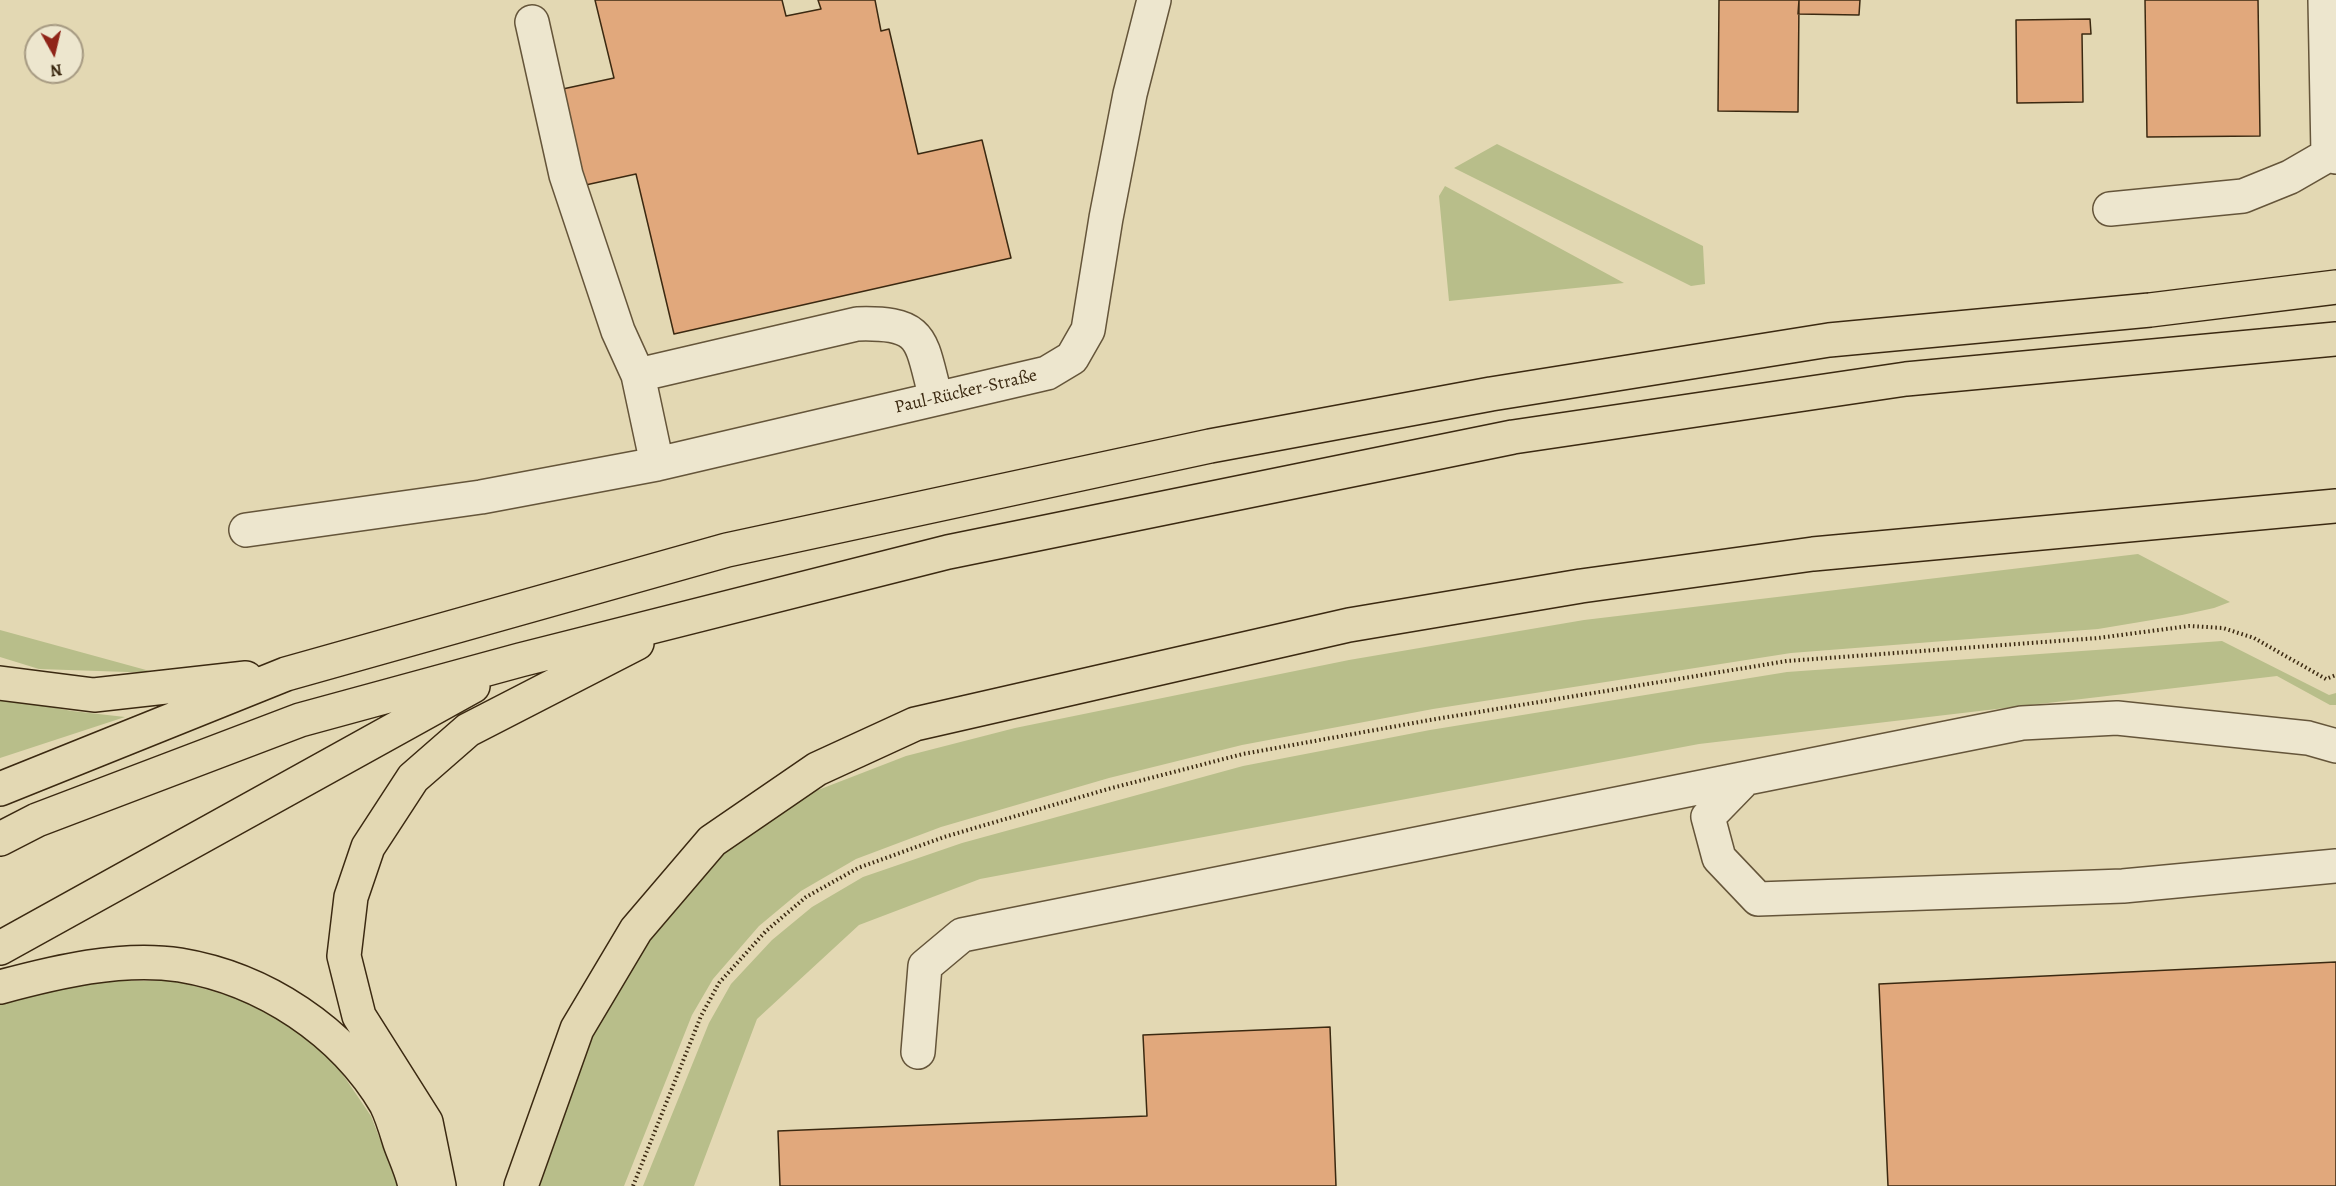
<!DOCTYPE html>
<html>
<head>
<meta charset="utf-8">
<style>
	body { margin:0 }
	#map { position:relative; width:2336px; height:1186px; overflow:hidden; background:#e3d8b3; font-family:Alegreya,serif }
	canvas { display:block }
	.north { position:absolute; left:24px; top:24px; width:60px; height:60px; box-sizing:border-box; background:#ede6ce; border:2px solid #a69a82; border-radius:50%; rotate:172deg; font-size:16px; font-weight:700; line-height:24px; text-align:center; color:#3b2911 }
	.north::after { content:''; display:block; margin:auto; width:21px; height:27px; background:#8f2418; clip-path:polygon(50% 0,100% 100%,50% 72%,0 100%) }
</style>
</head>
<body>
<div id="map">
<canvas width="2336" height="1186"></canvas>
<div class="north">N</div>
</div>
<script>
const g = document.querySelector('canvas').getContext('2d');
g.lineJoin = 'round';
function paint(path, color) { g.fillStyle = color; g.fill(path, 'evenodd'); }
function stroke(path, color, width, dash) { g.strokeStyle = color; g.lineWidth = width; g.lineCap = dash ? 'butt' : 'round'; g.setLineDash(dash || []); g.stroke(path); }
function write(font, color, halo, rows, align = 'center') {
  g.font = font + ' Alegreya,serif'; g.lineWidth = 5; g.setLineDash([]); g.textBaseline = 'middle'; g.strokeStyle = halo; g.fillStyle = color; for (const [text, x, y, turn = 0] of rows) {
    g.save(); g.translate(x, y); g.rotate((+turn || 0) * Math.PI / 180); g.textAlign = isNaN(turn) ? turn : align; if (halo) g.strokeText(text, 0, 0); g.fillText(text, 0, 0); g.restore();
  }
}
paint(new Path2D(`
	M1497,144L1703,246L1705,284L1691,286L1454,168Z
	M1445,186L1624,283L1449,301L1439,196Z
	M2138,554L2230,602L2214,608L2182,615L2098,629L1791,653L1433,709L1242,745L1109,778L941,827L856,859L801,891L759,926L713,979L692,1015L624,1186H536L596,1024L649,933L721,853L787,802L906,756L1015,728L1349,660L1584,620Z
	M0,630L157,673L39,669L0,657Z
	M2222,641L2329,695L2336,693V705H2330L2277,676L1699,744L980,879L859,925L757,1019L694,1186H643L709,1023L731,984L772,940L812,907L863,877L962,843L1243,766L1430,730L1787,672Z
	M0,698L72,711L125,717L0,758Z
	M107,981H177L250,1002L299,1030L339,1069L371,1116L398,1186H0V1003L29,995Z`), '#b8be8a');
const building = new Path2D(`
	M595,0H782L786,16L821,9L818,0H875L881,31L889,29L918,154L982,140L1011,258L674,334L636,174L581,186L558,90L614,78Z
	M1719,0H1799L1798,112L1718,111Z
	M1799,0H1860L1859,15L1798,14Z
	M2145,0H2258L2260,136L2147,137Z
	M2090,19L2091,34H2082L2083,102L2017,103L2016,20Z
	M2336,962V1186H1888L1879,984Z
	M1330,1027L1336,1186H780L778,1131L1147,1116L1143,1035Z`);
paint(building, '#e1a87c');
stroke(building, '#3b2911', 1.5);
const minor = new Path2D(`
	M2325,0L2328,155
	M532,22L566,175L618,331L638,375
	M2110,209L2243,196L2290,177L2328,155L2336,157
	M936,398C920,340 926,322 857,324L638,375L657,464L1047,373L1072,358L1088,330L1106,218L1130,94L1154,0
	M246,530L481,497L657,464
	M1745,779L1708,817L1719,858L1758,899L2123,886L2336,866
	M918,1052L925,966L962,935L2022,723L2117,718L2308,738L2336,746`);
const highway = new Path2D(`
	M0,683L94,695L246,678
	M0,789L286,674L727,550L1210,446L1491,394L1829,340L2150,310L2336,287
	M0,839L37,820L300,720L520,660L948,552L1513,437L1906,379L2336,339
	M0,948L473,686
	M0,987C56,972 121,956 180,965C264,979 343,1031 386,1104C392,1116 396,1130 400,1143C405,1157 412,1171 415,1186
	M439,1186L426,1122L359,1016L344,956L351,897L368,847L413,778L468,730L637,643
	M521,1186L577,1029L636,930L712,841L817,769L915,724L1349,625L1581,586L1813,554L2336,506`);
stroke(minor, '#65553a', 36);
stroke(highway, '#3b2911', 36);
stroke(new Path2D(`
	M633,1186L701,1016L719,983L766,931L806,897L858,868L944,837L1108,789L1243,754L1430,720L1787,661L2098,638L2189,626L2223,628L2254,638L2326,679L2336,675`), '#3b2911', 4, [1.5, 3]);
stroke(minor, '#ede6ce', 33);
stroke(highway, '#e3d8b3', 33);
write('18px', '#3b2911', '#ede6ce', [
	["Paul-Rücker-Straße",966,392,-13]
]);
</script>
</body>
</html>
